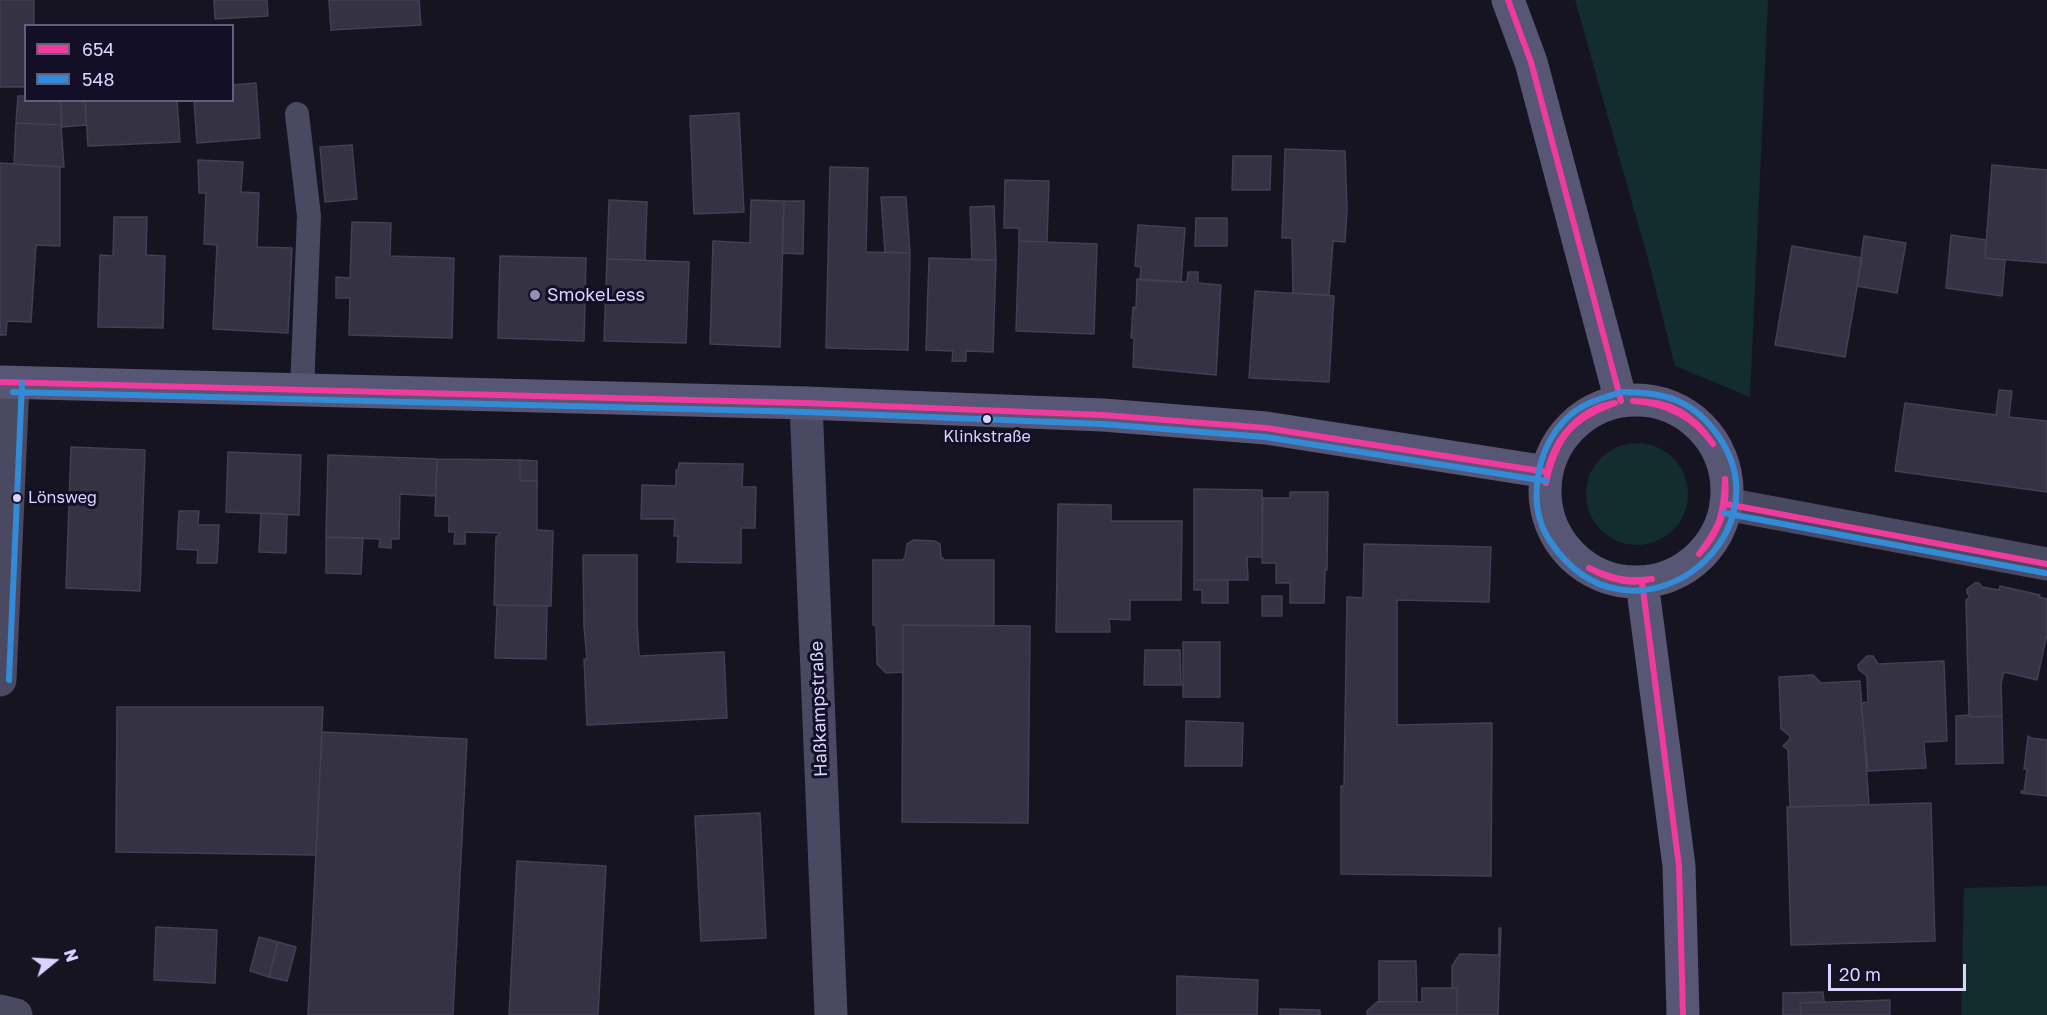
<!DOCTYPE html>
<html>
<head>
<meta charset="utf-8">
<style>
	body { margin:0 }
	#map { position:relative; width:2047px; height:1015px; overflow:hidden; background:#161421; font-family:"Golos Text",sans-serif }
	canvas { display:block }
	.legend { position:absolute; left:24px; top:24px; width:210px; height:78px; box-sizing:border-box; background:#130f26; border:2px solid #625e7d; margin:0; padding:8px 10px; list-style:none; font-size:18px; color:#d9d4ff }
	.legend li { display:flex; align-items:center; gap:12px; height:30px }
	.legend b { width:30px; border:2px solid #625e7d }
	.north { position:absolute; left:24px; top:931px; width:60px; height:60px; -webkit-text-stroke:4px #130f26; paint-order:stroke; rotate:72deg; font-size:16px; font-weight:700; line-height:24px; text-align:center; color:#d9d4ff }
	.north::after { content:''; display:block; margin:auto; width:21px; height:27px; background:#d9d4ff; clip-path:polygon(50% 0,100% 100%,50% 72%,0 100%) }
	.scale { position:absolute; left:1828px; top:964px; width:138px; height:27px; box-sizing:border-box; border:3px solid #d9d4ff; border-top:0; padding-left:8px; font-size:18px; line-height:21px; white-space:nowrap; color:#d9d4ff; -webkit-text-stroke:4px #130f26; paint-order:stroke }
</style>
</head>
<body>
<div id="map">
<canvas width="2047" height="1015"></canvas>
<ul class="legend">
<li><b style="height:8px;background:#f13a9d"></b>654</li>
<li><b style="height:8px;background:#338bd7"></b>548</li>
</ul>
<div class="north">N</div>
<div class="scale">20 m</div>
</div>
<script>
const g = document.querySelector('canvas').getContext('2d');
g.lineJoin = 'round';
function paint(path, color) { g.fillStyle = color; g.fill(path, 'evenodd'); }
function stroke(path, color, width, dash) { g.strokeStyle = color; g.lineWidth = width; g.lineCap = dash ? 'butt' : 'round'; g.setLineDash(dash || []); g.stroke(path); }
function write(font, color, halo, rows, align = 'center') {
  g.font = font + ' "Golos Text",sans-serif'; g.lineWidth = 6; g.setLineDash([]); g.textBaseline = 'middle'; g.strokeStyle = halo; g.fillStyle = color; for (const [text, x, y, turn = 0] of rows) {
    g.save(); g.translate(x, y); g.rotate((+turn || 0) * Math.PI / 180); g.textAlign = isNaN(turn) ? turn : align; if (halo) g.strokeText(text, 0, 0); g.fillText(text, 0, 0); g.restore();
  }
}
paint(new Path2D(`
	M1575,0H1768L1750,397L1675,366L1648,259Z
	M1586 494a51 51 0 1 1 102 0a51 51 0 1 1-102 0Z
	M2047,886V1015H1961L1964,888Z`), '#132c2d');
const building = new Path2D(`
	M0,0H34V26H26V87H0Z
	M214,0H267L268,16L215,19Z
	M329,0H419L421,25L331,30Z
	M256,83L260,138L197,143L194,100H232V85Z
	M18,96H26V100H61V125L16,123Z
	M61,100H85L86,125L62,127Z
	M85,100H177L180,142L88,146Z
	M739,113L744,212L694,214L690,116Z
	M16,123L61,125L64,167L14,164Z
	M352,145L357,199L325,202L320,147Z
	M1285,149L1345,151L1347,209L1345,242L1333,241L1329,295L1293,293L1292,238H1282Z
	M1233,156H1271L1270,190H1232Z
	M198,160L243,162L241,192L259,193L257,247L292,248L288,333L213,329L217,245L204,244L206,193H199Z
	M0,163L60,167V246L36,245L31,322L7,321L6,335H0Z
	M1992,165L2047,170V263L1985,258Z
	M830,167L868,168L866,252L910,253L908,350L826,348Z
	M1005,180L1049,181L1047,242L1019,241V228H1004Z
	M881,197H906L910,253L885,252Z
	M609,200L647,202L645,260L607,259Z
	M751,200L784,201L780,347L710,344L713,241L750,243Z
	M784,201H804L803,254L782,253Z
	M994,206L996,260H972L970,207Z
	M114,217H147L146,255L165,256L163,328L98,327L100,255L113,256Z
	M1196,218H1227V246H1195Z
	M352,222L391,223L390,256L454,258L452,338L349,335L350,298H336V277L350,278Z
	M1138,225L1185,228L1181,282L1140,280L1141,267L1135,266Z
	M1951,235L1986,240L1985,258L2005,260L2002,296L1946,288Z
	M1864,236L1906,243L1897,293L1857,286Z
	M1019,241L1097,244L1094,334L1016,331Z
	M1792,246L1862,258L1845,357L1775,345Z
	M500,256L586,258L584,341L498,338Z
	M929,258L996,260L993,352L966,351V361H952L953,351L926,350Z
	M607,259L689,262L686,343L604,341Z
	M1188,272H1198V283L1221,285L1216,375L1133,367L1134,338H1131L1133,307L1136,308L1137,279L1187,282Z
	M1255,291L1334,296L1329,382L1249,378Z
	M1999,390L2012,391L2009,417L2047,421V492L1895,471L1905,403L1996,415Z
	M71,447L145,450L140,591L66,588Z
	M228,452L301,455L299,515L226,512Z
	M328,455L437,459L436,496L400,494L399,539H391V548L379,547L380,539L326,537Z
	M437,459L520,460V481H537V530L553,531L551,606L494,605L496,537L501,533L465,532V544H454L455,532H449V516H435Z
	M520,460L537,461V481H520Z
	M679,463L743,464L742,487H756L755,528H741V563L677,562L678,536H674L675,519H641L642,485L676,486V470H678Z
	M1194,489L1262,490V557H1247L1248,580H1194Z
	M1290,492H1328L1327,570H1325L1324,603H1290V583H1276V563H1262L1263,498H1290Z
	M1058,504L1111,505V521H1182L1181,600H1130V620L1109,619L1110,632H1056Z
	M179,511H199L198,525H219L217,563H197L198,550L177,549Z
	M261,513L287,514L286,553L259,552Z
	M326,537L363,538L361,574L326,573Z
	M914,540L934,541L940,544L941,558H943V560H994V626L903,625V672L886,673L877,664L876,625H873V560H903L905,557L907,544Z
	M1364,544L1491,547L1489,602L1397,600V725L1492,723L1491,876L1341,874V786H1344L1347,597L1363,598Z
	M583,555H637V621L639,656L724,652L727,718L587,725L584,659H587L584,627Z
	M1194,580H1228V603H1202V590H1194Z
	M1975,583H1979L1982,587L1999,590L2000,586L2040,595L2039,597L2047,599V634L2037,680L2004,672L2001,683L2002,716L1970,717L1969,715L1966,600L1970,597L1967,593V589Z
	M1262,596H1282V616H1262Z
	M497,605L547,606L546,659L495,658Z
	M903,625L1030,626L1028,823L902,822Z
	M1183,642H1220V697H1183Z
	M1145,650H1180L1181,685H1144Z
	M1867,656H1873L1878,664L1944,661L1947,741L1924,742L1926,768L1868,771L1861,703L1868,702L1867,676L1859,670L1858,665Z
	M1813,675L1821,683L1860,681L1869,805L1790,807L1788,750L1783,746L1790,739V736L1781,729L1779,677Z
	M117,707H323L316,855L116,852Z
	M1969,715L1970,717L2002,716L2003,763L1956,764V716Z
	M1186,721L1243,723L1242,766H1185Z
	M322,732L467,739L453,1015H308Z
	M2028,736L2031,738L2047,740V796L2021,793V791H2024L2027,769H2024Z
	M1931,803L1935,941L1791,945L1787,807Z
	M760,813L766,938L701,941L695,816Z
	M517,861L606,866L598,1015H509Z
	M156,927L217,930L215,983L154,980Z
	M1499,928H1501L1498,1015H1457V988H1452V966L1460,954L1499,955Z
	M259,937L278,942L269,977L250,971Z
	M278,942L296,947L287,981L269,977Z
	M1379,961H1416L1417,1002H1379Z
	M1177,976L1258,980L1257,1015H1177Z
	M1422,988H1457V1015H1367V1011L1377,1002H1422Z
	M1823,992L1824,1002L1800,1003L1801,1015H1783V993Z
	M1890,1000V1015H1801L1800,1003Z
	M1280,1009L1320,1010V1015H1280Z`);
paint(building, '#343243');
stroke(building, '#433f54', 1.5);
stroke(new Path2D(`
	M297,114L309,216L302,390`), '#4a4962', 24);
stroke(new Path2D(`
	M806,403L831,1015
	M0,680L13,383
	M0,1011L16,1015`), '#4a4962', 33);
stroke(new Path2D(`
	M1726,504L2047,564`), '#4a4962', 33);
stroke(new Path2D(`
	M1508,0L1531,62L1621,401
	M0,382L806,403L1103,415L1266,428L1547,472
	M1545 491a91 91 0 1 1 182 0a91 91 0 1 1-182 0Z
	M1642,582L1679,866L1683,1015`), '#575674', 33);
stroke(new Path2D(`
	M1508,0L1531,62L1621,401
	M0,382L806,403L1103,415L1266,428L1547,472
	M1633,401C1670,401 1692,413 1713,444
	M1633,401C1667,403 1693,416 1713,444
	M1546,483C1549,445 1576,409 1615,403
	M1546,483C1556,437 1571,419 1615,403
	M1726,504L2047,564
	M1699,554C1720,527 1724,514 1725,479
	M1699,554C1719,533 1728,508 1725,479
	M1589,568C1612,579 1626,582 1652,579
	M1589,568C1608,579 1629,586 1652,579
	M1642,582L1679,866L1683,1015`), '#f13a9d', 6);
stroke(new Path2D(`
	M13,392L806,412L1102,424L1265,437L1546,481
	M1618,393C1599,399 1581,404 1566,419C1536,448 1526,505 1550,541C1629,660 1789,541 1719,437C1693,399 1664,392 1621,392
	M1724,513L2045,573
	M9,680L22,383`), '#338bd7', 6);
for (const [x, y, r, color] of [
	[535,295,6,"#9591b1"],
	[987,419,5,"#d9d4ff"],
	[17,498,5,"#d9d4ff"]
]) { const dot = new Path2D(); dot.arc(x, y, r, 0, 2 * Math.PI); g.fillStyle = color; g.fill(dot); stroke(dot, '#130f26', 2); }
write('16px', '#d9d4ff', '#130f26', [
	["Klinkstraße",987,437],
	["Lönsweg",28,498,"left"]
]);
write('18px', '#d9d4ff', '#130f26', [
	["SmokeLess",547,295]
], 'left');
write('18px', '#d9d4ff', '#130f26', [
	["Haßkampstraße",819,709,-92]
]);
</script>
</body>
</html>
